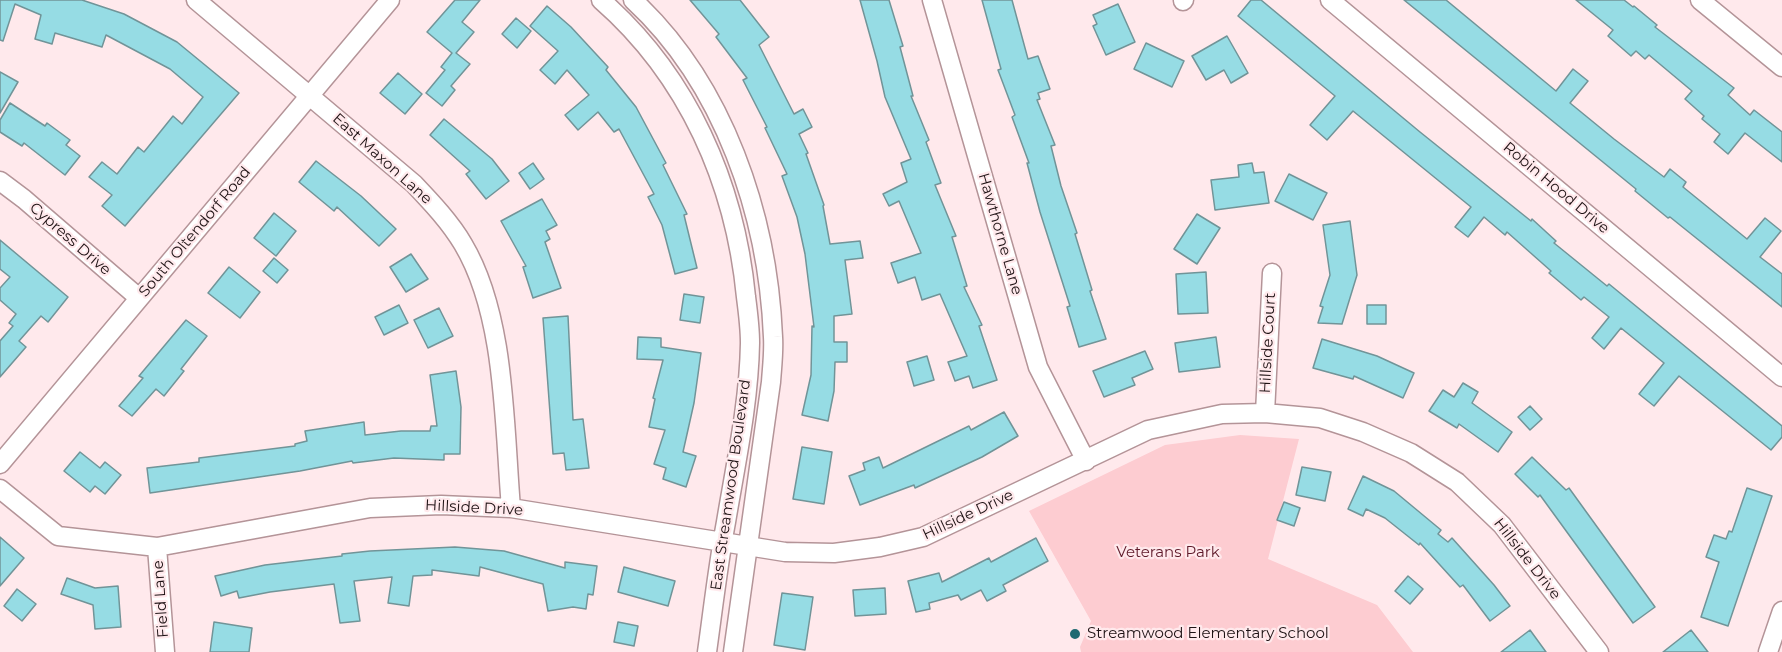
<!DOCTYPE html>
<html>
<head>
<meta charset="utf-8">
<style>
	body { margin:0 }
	canvas { display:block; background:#ffe9ec }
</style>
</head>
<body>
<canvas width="1782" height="652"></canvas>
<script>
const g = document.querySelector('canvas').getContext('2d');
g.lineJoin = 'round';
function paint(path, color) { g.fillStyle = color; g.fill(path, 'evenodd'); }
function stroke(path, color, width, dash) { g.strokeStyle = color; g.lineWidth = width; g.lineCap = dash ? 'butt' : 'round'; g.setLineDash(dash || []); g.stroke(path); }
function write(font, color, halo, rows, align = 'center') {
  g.font = font + ' Montserrat,sans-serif'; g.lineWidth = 4.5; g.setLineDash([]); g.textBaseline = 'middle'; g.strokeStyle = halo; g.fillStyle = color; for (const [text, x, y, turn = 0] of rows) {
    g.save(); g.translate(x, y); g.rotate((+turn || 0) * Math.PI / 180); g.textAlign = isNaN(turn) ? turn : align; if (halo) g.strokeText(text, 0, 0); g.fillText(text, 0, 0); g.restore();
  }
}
paint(new Path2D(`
	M1240,435L1299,439L1268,559L1377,605L1413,652H1081L1080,647L1091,621L1029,511L1165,445Z`), '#fdccd1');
const building = new Path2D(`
	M0,0H82L124,14L177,42L239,93L125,226L102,206L112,195L89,177L102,162L117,174L138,147L144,152L173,116L182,124L203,97L170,69L106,35L102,47L55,33L52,44L35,39L41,15L15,4L3,41L0,40Z
	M455,0H480L462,22L474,32L456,53L470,64L451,86L455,90L442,106L426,93L445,70L441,67L452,53L427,32Z
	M690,0H740L769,37L759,45L794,114L803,109L812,127L799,134L808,153L806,154L824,205L823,206L830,244L860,241L863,258L845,260L852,314L834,316V342H847V362H835L834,391L828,421L802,415L811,375L812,326L814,327L805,254L797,217L782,176L787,174L765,128L767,127L743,80L747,78L716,37L719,34Z
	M860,0H889L903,46L900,47L913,96H911L929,140L926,142L941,183L935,185L956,236L952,237L967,286L964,287L982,325L979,326L997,380L973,388L969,376L955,381L948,362L967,356L940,294L922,300L915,277L898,283L891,263L921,253L899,201L889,206L883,194L907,182L901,163L911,159L885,97L877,61Z
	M982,0H1012L1028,59L1038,56L1050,89L1038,93L1040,99L1037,100L1055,145L1051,146L1061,186L1077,233L1075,234L1092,290L1090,291L1106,339L1079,347L1067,307L1070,306L1040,212L1027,163H1029L1012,117L1015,115L998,70L1001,69Z
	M1251,0H1261L1420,132L1531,221L1532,219L1556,241L1554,243L1607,286L1609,284L1782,426V437L1771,450L1679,376L1654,406L1639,394L1664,363L1621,328L1604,349L1592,338L1609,317L1584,297L1581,300L1549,273L1551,271L1507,232L1505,235L1484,217L1468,237L1455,227L1471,207L1353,111L1327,140L1310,125L1335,96L1238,16Z
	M1404,0H1446L1556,91L1573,69L1588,81L1570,103L1614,139L1664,177L1670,169L1686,182L1683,187L1747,239L1765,218L1781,231L1760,257L1782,274V307L1670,217L1668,218L1635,191L1636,189Z
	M1576,0H1624L1633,7L1634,6L1657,25L1655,27L1734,88L1728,95L1750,115L1754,110L1782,132V162L1745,133L1728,154L1714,142L1720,134L1702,119L1704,116L1685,99L1692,91L1649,55L1645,59L1636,51L1631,56L1608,36L1613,30Z
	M1118,4L1135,42L1106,55L1093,26L1097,24L1093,15Z
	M547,6L571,27L608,67L606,70L636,107L666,163L663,165L687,214L684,215L697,268L675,274L662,225L648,197L654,194L619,129L614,132L598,112L578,130L565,115L589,95L567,70L555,84L540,70L558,51L530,26Z
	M516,18L531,31L517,48L502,34Z
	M1227,36L1248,73L1231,83L1224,70L1206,80L1192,56Z
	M1146,43L1184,61L1172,87L1134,69Z
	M0,72L18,82L0,113Z
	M398,73L422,94L405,114L380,93Z
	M10,103L45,126L47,123L70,140L66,145L80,156L65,175L24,143L22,146L0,132V120Z
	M444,119L492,159L509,181L486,199L466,174L470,171L430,135Z
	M316,161L361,196L396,229L379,246L337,207L334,211L299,182Z
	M533,163L544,179L530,189L519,173Z
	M1252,163L1254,173L1264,172L1269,203L1215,210L1211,180L1239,177L1238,165Z
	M1289,174L1327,193L1313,220L1275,201Z
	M542,199L557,225L546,231L550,239L545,242L561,288L533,298L523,267L526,266L501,221Z
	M274,213L296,231L276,256L254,238Z
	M1197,214L1220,228L1197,264L1174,249Z
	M1350,221L1357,275L1342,324L1318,323L1323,307L1320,306L1330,275L1323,225Z
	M0,240L68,297L48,322L41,316L19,341L26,347L0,377V341L13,326L9,323L16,314L0,300V288L10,277L0,269Z
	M411,254L428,279L406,292L390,267Z
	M274,258L288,270L277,283L263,271Z
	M229,267L260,292L240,318L208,293Z
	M1206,272L1208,313L1178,314L1176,274Z
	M684,294L704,297L700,323L680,320Z
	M399,305L408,323L384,335L375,317Z
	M1367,305H1386V324H1367Z
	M439,308L453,336L428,348L414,320Z
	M568,316L573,420L583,419L589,468L566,470L564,453L553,454L543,318Z
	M186,320L207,336L181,369L184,371L164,396L156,389L132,416L119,406L143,378L139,376Z
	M638,337L661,338V347L701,353L694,403L683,452L696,456L686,487L663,479L666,468L654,464L665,430L649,427L655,399L653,398L663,360L637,359Z
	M1216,337L1220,367L1179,372L1175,343Z
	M1322,339L1377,356L1414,373L1403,398L1354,376L1353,379L1313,368Z
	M1145,351L1153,369L1132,378L1135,385L1104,397L1093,371Z
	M927,356L934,380L914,386L907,362Z
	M456,371L461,407L460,454H444V460L394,458L353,463L352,461L300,471L150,493L147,468L199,462V458L295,446V444L307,441L305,431L364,422L365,435L401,431H430L431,426H437L430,375Z
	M1463,383L1478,392L1472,403L1512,432L1498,452L1459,424L1457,428L1429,411L1443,390L1454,397Z
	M1530,406L1542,419L1530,430L1518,417Z
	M1004,412L1018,436L982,457L915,488L914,485L860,505L849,476L865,470L863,463L879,457L883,468L969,426L971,430Z
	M802,447L832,452L824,504L793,499Z
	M80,452L100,468L105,462L121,475L105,494L95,486L90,492L64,471Z
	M1532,457L1566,490L1569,488L1655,607L1633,623L1540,495L1538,497L1515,474Z
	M1302,467L1331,472L1325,501L1296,495Z
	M1363,476L1394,491L1441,530L1438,534L1448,542L1452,538L1494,585L1510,606L1490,621L1463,585L1460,587L1420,543L1419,545L1385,518L1366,509L1363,516L1348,509Z
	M1747,488L1772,496L1728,626L1701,617L1719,562L1706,557L1714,535L1726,539L1729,531L1732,532Z
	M1284,502L1300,508L1294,526L1277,520Z
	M0,537L24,558L0,586Z
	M1036,538L1048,561L1003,585L1006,591L987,601L981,590L961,600L958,595L929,603L930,609L916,612L908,581L939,573L942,582L989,558L991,562Z
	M455,547L504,551L565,568V562L597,566L593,595L588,594L586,609L573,607L548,611L543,584L480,567L479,576L432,570V575L413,576L409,606L388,603L392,577L354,581L360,621L340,623L334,584L270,592L239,598L237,591L221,596L215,576L265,565L342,556V554L370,551Z
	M624,567L675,581L668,606L618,592Z
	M1408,576L1423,589L1410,604L1395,591Z
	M67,578L95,588L118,586L121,627L95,629L93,605L61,594Z
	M885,588L886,614L855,616L853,590Z
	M17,589L36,604L22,621L4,606Z
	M782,593L813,597L805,650L774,645Z
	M214,622L252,628L249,652H210Z
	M618,622L638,626L634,646L614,642Z
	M1530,630L1546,652H1501Z
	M1691,630L1708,652H1663Z`);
paint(building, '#96dce4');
stroke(building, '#719498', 1.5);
const minor = new Path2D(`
	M196,0L414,184C432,203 450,222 463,244C506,316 504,426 511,508
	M601,0C688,76 735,183 746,297C748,312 750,328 750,343C749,403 736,462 726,522C718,565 713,609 707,652
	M633,0C724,84 768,215 773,337C774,352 772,367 771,382L733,652
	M932,0L1038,367L1086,461
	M1330,0L1782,377
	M1700,0L1782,67
	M1183,1L1184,0
	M0,181L24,199L139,298
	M1265,413L1272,273
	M0,464L390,0
	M0,489L58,536L157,547L370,508L441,505L511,508L785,552L834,553L880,547L923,537L1148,430L1222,414L1265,413L1320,418L1363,432L1411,453L1457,482L1502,525L1599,652
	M157,547L165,652
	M1768,652L1782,611`);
stroke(minor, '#b49498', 21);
stroke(minor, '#fff', 18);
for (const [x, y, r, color] of [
	[1075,634,6,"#1f6a71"]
]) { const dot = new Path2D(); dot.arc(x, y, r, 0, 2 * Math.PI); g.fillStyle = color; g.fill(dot); stroke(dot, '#ffe9ec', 2); }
write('15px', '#1e1214', '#ffe9ec', [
	["East Maxon Lane",382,159,42],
	["Robin Hood Drive",1556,188,40],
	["South Oltendorf Road",195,232,-50],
	["Hawthorne Lane",1000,234,74],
	["Cypress Drive",70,239,41],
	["Hillside Court",1268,343,-87],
	["East Streamwood Boulevard",731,485,-82],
	["Hillside Drive",474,508,3],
	["Hillside Drive",968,515,-25],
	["Hillside Drive",1527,559,52],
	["Field Lane",161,599,-94]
]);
write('15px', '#5e1929', '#ffe9ec', [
	["Veterans Park",1168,553]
]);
write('15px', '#1e1214', '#ffe9ec', [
	["Streamwood Elementary School",1087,634]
], 'left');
</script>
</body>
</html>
